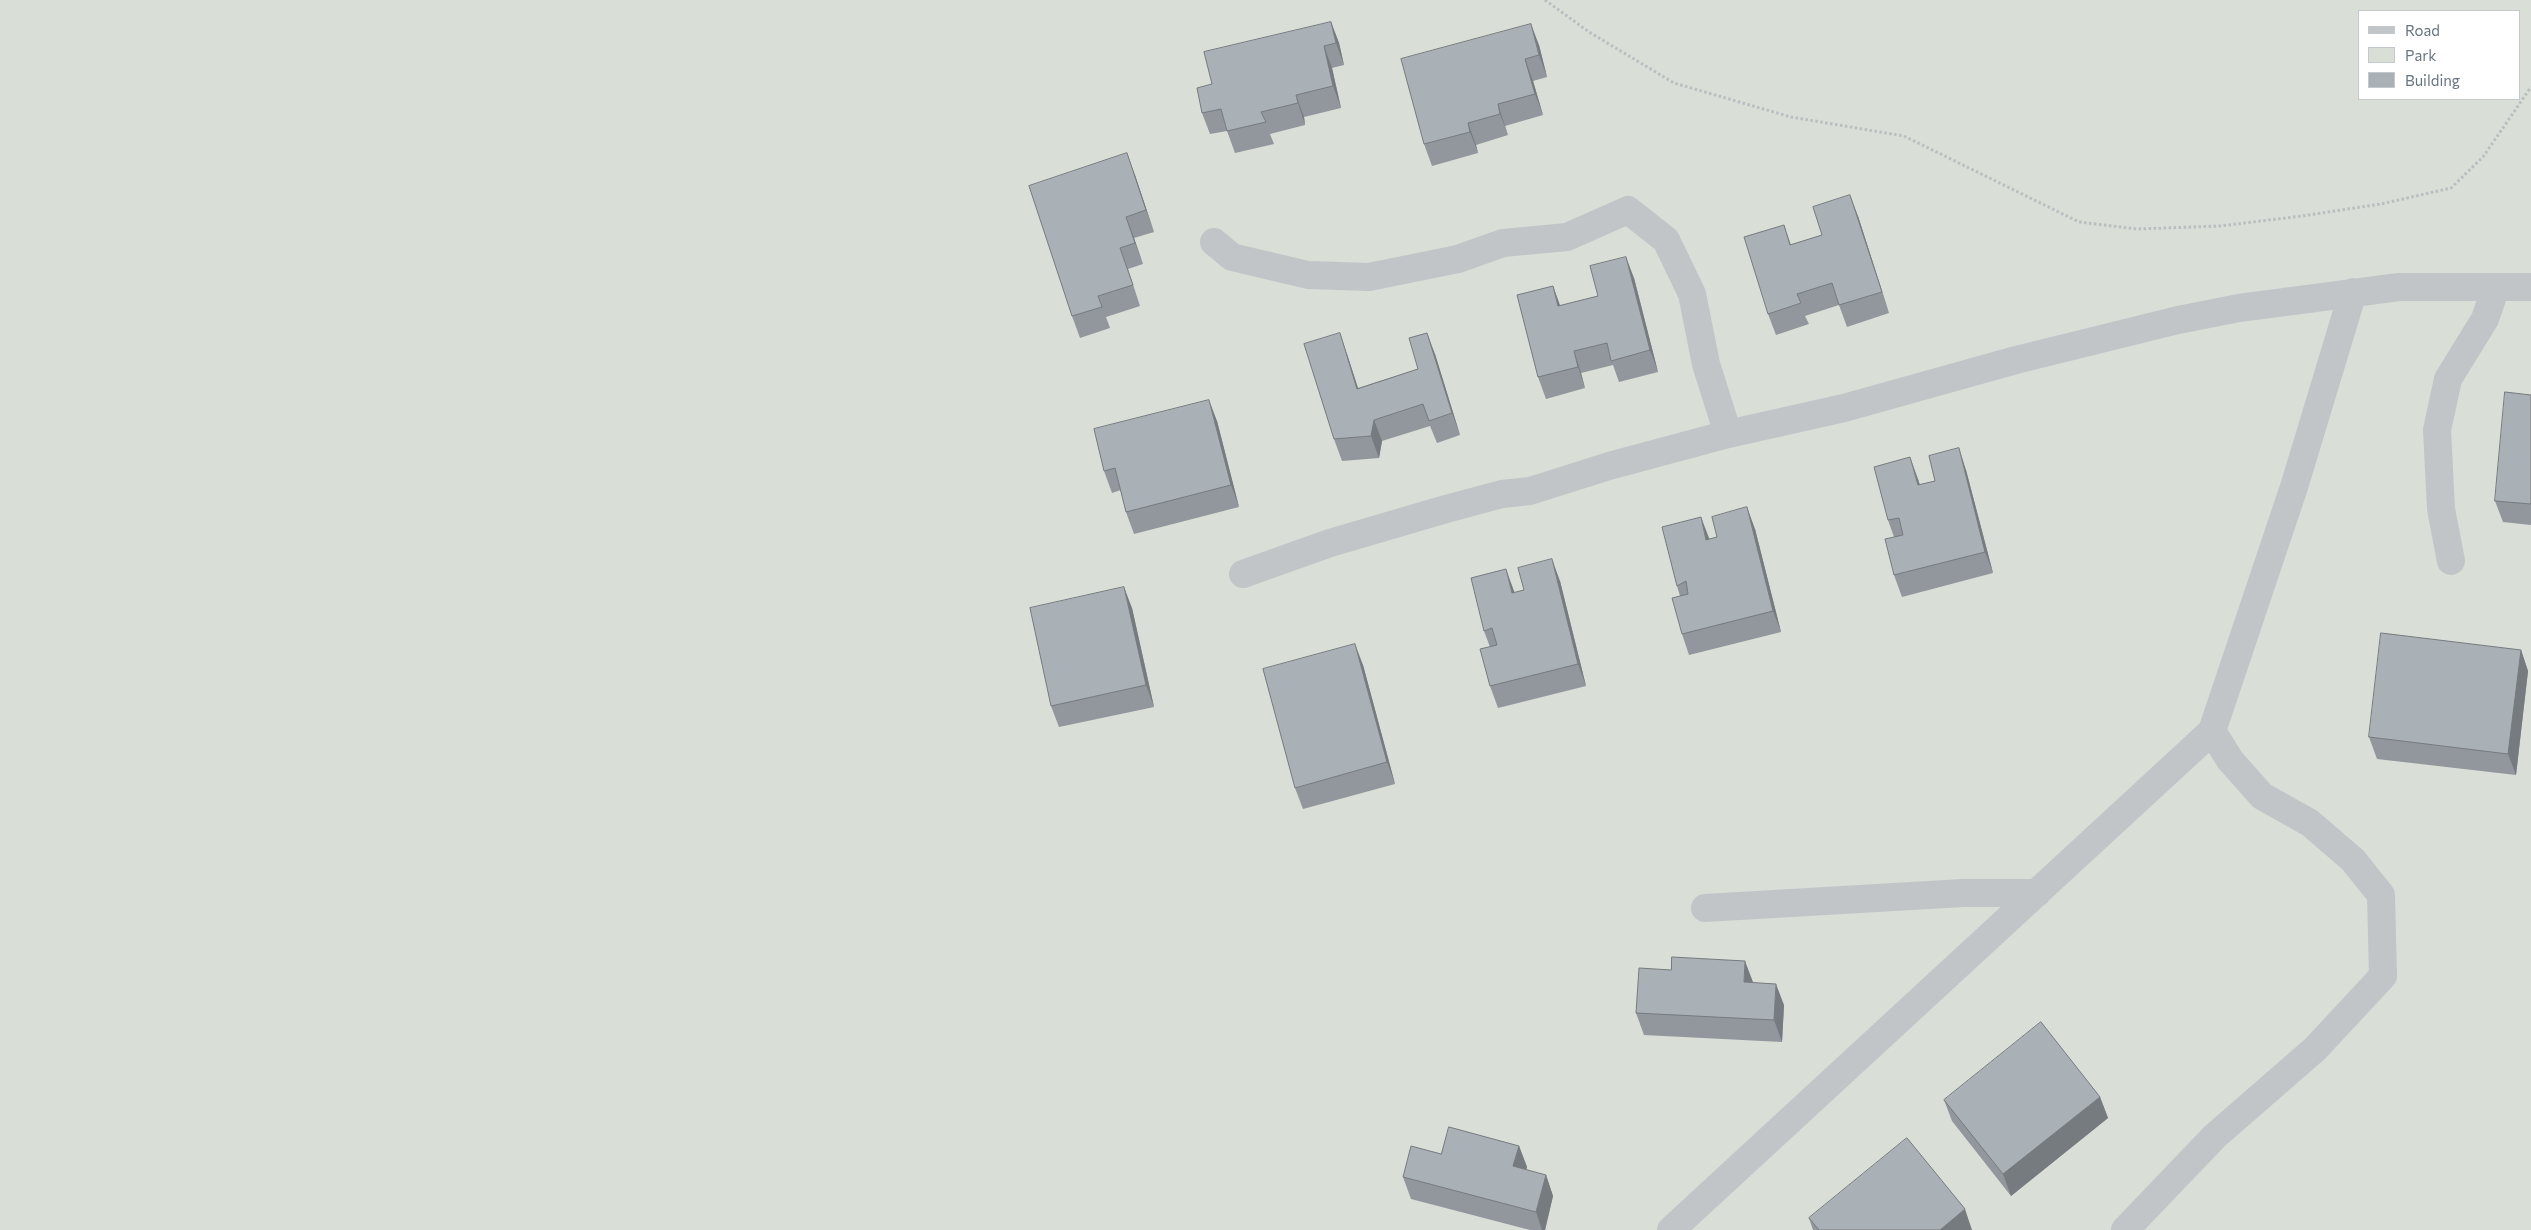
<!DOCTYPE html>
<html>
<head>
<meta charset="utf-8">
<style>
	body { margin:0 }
	#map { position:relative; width:2531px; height:1230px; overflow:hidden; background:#f9f9f7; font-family:Commissioner,sans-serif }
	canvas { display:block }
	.legend { position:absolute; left:2358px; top:10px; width:162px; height:90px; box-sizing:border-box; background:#fff; border:1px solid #c2c8cc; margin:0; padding:6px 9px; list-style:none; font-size:15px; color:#667580 }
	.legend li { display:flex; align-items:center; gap:10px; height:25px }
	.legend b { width:25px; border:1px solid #c2c8cc }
</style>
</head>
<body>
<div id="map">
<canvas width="2531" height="1230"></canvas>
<ul class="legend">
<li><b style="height:6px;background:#c1c5c8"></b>Road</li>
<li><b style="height:14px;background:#d9ded7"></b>Park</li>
<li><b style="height:14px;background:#a9b0b6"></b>Building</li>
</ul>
</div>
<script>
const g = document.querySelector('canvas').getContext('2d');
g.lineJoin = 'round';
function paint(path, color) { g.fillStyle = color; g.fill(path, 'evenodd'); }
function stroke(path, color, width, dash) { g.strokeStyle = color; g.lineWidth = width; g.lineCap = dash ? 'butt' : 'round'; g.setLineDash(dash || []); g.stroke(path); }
paint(new Path2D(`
	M0,0H2531V1230H0ZM2360,11H2520V99H2360Z`), '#d9ded7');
stroke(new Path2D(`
	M1545,0L1589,32L1674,83L1791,117L1904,136L2079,222L2137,229L2220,226L2302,216L2381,204L2451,188L2483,157L2531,87`), '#bbbec0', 3, [2.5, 2.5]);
stroke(new Path2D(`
	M1214,242L1232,257L1308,275L1369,277L1458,259L1503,243L1567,237L1628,210L1666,240L1692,294L1706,364L1728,434
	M2451,561L2441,509L2437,430L2448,379L2485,319L2496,287
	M1243,574L1330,543L1446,509L1502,494L1530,491L1609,466L1728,434L1844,408L2016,360L2178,320L2239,308L2399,287H2531
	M1705,908L1963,893H2037
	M1671,1230L2212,731L2294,487L2353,292
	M2125,1230L2215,1136L2315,1049L2383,976L2381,895L2353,860L2310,823L2262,796L2230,760L2212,731`), '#c1c5c8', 28);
paint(new Path2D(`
	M1331,22L1339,43L1344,65L1332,68L1341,108L1304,117L1305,125L1270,134L1274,144L1235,153L1227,131L1210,134L1202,113L1212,84Z
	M1539,45L1547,77L1533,81L1543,115L1505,126L1508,135L1476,145L1478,153L1432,166L1424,144Z
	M1135,175L1154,232L1134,238L1143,264L1128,269L1140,306L1106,317L1110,328L1080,338L1072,316Z
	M1858,216L1889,313L1847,327L1839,305L1805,316L1809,324L1776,335L1768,314L1784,225L1791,245L1822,235Z
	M1634,278L1658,372L1619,382L1613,365L1581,373L1585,388L1546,399L1538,377L1553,286L1560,306L1598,296Z
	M1347,354L1358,388L1418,369L1435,354L1460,435L1437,443L1430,426L1382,441L1379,458L1342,461L1334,439Z
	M2531,395V525L2503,522L2495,501Z
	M1217,421L1239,507L1134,534L1126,512L1121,490L1112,493L1104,471Z
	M1966,470L1993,573L1902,597L1894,575V537L1888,520L1918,479L1920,485L1935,481Z
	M1755,529L1781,632L1689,655L1682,634L1680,596L1677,586L1709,539Z
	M1560,581L1586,686L1498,708L1490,686V647L1484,631L1515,593Z
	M1132,608L1154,707L1059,727L1051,706Z
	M2521,650L2528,671L2516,775L2377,759L2369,737Z
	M1363,665L1395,784L1303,809L1295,788Z
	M1753,982L1784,1005L1782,1042L1644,1035L1636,1013Z
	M2100,1097L2108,1118L2011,1196L1952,1121L1944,1100Z
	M1519,1146L1527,1167L1526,1170L1546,1175L1553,1196L1545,1230H1530L1411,1199L1403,1177L1441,1154Z
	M1809,1218L1972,1230H1813Z`), '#91979d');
paint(new Path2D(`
	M1331,22L1339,43L1344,65L1336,43Z
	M1531,24L1539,45L1547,77L1539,55Z
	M1324,46L1332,68L1341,108L1333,86Z
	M1525,59L1533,81L1543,115L1535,94Z
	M1296,95L1304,117L1305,125L1298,103Z
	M1498,104L1505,126L1508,135L1500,114Z
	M1468,123L1476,145L1478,153L1470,132Z
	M1127,153L1135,175L1154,232L1146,210Z
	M1850,195L1858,216L1889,313L1882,292Z
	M1126,217L1134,238L1143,264L1135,243Z
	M1626,257L1634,278L1658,372L1650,350Z
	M1553,286L1561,308L1558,306Z
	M1340,333L1347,354L1365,410L1357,389Z
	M1427,333L1435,354L1460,435L1452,413Z
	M1574,351L1581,373L1585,388L1578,367Z
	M1209,400L1217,421L1239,507L1231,485Z
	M1374,420L1382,441L1379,458L1371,436Z
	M1959,448L1966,470L1993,573L1985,552Z
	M1910,457L1918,479L1926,507L1918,485Z
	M1747,507L1755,529L1781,632L1773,611Z
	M1701,517L1709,538L1714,561L1706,540Z
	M1552,559L1560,581L1586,686L1578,664Z
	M1506,569L1514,591L1520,615L1512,593Z
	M1124,587L1132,608L1154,707L1146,685Z
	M1355,644L1363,665L1395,784L1387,762Z
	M2521,650L2528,671L2516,775L2508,754Z
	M1745,961L1753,982H1744Z
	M1776,984L1784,1005L1782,1042L1774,1020Z
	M2100,1097L2108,1118L2011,1196L2003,1174Z
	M1519,1146L1527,1167L1521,1188L1513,1166Z
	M1546,1175L1553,1196L1545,1230H1542L1536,1212Z
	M1965,1209L1972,1230H1940Z`), '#767b7f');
const building = new Path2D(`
	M1331,22L1336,43L1324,46L1333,86L1296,95L1298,103L1261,112L1266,122L1227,131L1221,109L1202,113L1197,88L1212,84L1204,52Z
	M1531,24L1539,55L1525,59L1535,94L1498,104L1500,114L1468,123L1470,132L1424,144L1401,59Z
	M1127,153L1146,210L1126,217L1135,243L1120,248L1133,285L1098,296L1102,307L1072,316L1029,186Z
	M1850,195L1882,292L1839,305L1832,283L1797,294L1801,303L1768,314L1744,237L1784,225L1790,245L1822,235L1813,207Z
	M1626,257L1650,350L1611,361L1607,343L1574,351L1578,367L1538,377L1517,295L1553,286L1558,306L1598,296L1590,266Z
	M1340,333L1357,389L1418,369L1409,338L1427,333L1452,413L1429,421L1423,404L1374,420L1371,436L1334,439L1304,344Z
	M2505,392L2531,395V504L2495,501Z
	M1209,400L1231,485L1126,512L1115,468L1104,471L1094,429Z
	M1959,448L1985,552L1894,575L1885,539L1903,535L1899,518L1888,520L1874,467L1910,457L1918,485L1935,481L1929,456Z
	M1747,507L1773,611L1682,634L1672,598L1688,594L1686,581L1677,586L1662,527L1701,517L1706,540L1717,537L1712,517Z
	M1552,559L1578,664L1490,686L1480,649L1497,645L1492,628L1484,631L1471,578L1506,569L1512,593L1524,590L1518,568Z
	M1124,587L1146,685L1051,706L1030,608Z
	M2381,633L2521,650L2508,754L2369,737Z
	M1355,644L1387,762L1295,788L1263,669Z
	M1672,957L1745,961L1744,982L1776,984L1774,1020L1636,1013L1639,968L1671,970Z
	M2041,1022L2100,1097L2003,1174L1944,1100Z
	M1449,1127L1519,1146L1513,1166L1546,1175L1536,1212L1403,1177L1411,1146L1441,1154Z
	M1907,1138L1965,1209L1940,1230H1819L1809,1218Z`);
paint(building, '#a9b0b6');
stroke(building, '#767b7f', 1);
</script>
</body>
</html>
